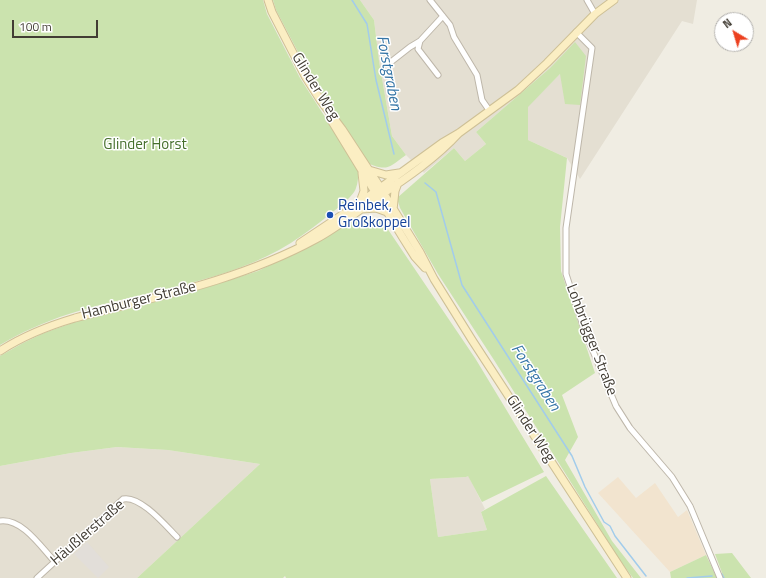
<!DOCTYPE html>
<html>
<head>
<meta charset="utf-8">
<style>
	body { margin:0 }
	#map { position:relative; width:766px; height:578px; overflow:hidden; background:#f0ede3; font-family:"Titillium Web",sans-serif }
	canvas { display:block }
	.north { position:absolute; left:714px; top:12px; width:40px; height:40px; box-sizing:border-box; background:#fff; border:1px solid #b3b1ae; border-radius:50%; rotate:322deg; font-size:11px; font-weight:700; line-height:16px; text-align:center; color:#423d34 }
	.north::after { content:''; display:block; margin:auto; width:14px; height:18px; background:#ec401f; clip-path:polygon(50% 0,100% 100%,50% 72%,0 100%) }
	.scale { position:absolute; left:12px; top:20px; width:86px; height:18px; box-sizing:border-box; border:2px solid #423d34; border-top:0; padding-left:5px; font-size:12px; line-height:14px; white-space:nowrap; color:#423d34; -webkit-text-stroke:3px #fff; paint-order:stroke }
</style>
</head>
<body>
<div id="map">
<canvas width="766" height="578"></canvas>
<div class="north">N</div>
<div class="scale">100 m</div>
</div>
<script>
const g = document.querySelector('canvas').getContext('2d');
g.lineJoin = 'round';
function paint(path, color) { g.fillStyle = color; g.fill(path, 'evenodd'); }
function stroke(path, color, width, dash) { g.strokeStyle = color; g.lineWidth = width; g.lineCap = dash ? 'butt' : 'round'; g.setLineDash(dash || []); g.stroke(path); }
function write(font, color, halo, rows, align = 'center') {
  g.font = font + ' "Titillium Web",sans-serif'; g.lineWidth = 3; g.setLineDash([]); g.textBaseline = 'middle'; g.strokeStyle = halo; g.fillStyle = color; for (const [text, x, y, turn = 0] of rows) {
    g.save(); g.translate(x, y); g.rotate((+turn || 0) * Math.PI / 180); g.textAlign = isNaN(turn) ? turn : align; if (halo) g.strokeText(text, 0, 0); g.fillText(text, 0, 0); g.restore();
  }
}
paint(new Path2D(`
	M360,0H697L693,24L682,21L580,179L567,158L528,140V106L560,74L575,43L550,68L476,132L486,144L465,161L454,148L424,173L406,155L392,136L379,61L374,20Z
	M117,447L168,450L260,464L137,578H0V466L71,453Z
	M468,475L485,509L481,512L487,530L438,537L430,479L466,477Z`), '#e4dfd2');
paint(new Path2D(`
	M618,477L636,498L655,483L678,517L687,510L706,555L670,572L598,493Z`), '#f2e4cf');
paint(new Path2D(`
	M87,542L109,567L98,578L74,554Z`), '#e2ded9');
paint(new Path2D(`
	M0,0H263L267,14L300,78L359,170C358,176 358,183 356,188C353,198 332,212 324,219C310,230 295,241 279,250C214,285 138,292 69,314C44,322 22,332 0,345Z
	M273,0H360L374,20L379,61L392,136L406,155C389,167 388,172 367,163L309,73L276,10Z
	M575,42L586,56L580,105L565,104L560,74L528,107V140L567,158L560,227L561,271L595,373L562,395L578,437L565,460L612,541L641,578H633L621,562L494,360L438,274L400,208L397,198L454,148L465,161L486,144L476,132L550,68Z
	M366,217C376,218 381,220 387,228L475,358L544,472L482,502L468,476L466,477L430,479L438,537L487,530L481,512L546,476L617,578H286L285,576L283,578H137L260,464L168,450L117,447L71,453L0,466V356L23,343L44,333L75,322L195,291L258,271L315,243L351,222Z
	M732,553L751,578H724L715,554Z
	M706,555L717,578H671L670,572Z`), '#cbe3ae');
stroke(new Path2D(`
	M352,0L367,24L376,80L394,154
	M425,183L436,192L462,285L572,456L585,487L604,522L610,526L615,536L646,576
	M722,574L724,578
	M687,578L712,576`), '#a2cceb', 1.5);
const street = new Path2D(`
	M430,0L450,25L454,37L477,75L482,100L489,110
	M587,0L595,14
	M576,32L592,48L566,228V274L585,332L616,406L630,428L672,477L690,506L720,578
	M420,41L418,49L438,75
	M387,65L410,47L420,41L443,16
	M0,521C22,518 41,547 55,562
	M37,578L123,499C140,495 166,526 177,537`);
const secondary = new Path2D(`
	M268,0L272,12L305,76L321,101L342,129L378,184L420,252L434,279L472,340L627,578
	M331,120L403,238L415,257L425,268
	M369,170L386,175L399,173
	M360,202L364,191L362,173
	M362,209L376,208L387,212
	M393,210L395,191L398,183
	M300,243L351,209L442,143L459,133L518,90L547,63L595,14L614,0
	M0,351C23,336 48,326 75,318C156,297 241,280 316,239C338,227 358,211 378,197C407,178 436,158 459,133`);
stroke(street, '#beb7aa', 7);
stroke(secondary, '#cec096', 9);
stroke(street, '#fff', 5);
stroke(secondary, '#fbeec3', 7);
for (const [x, y, r, color] of [
	[330,215,4,"#1a4fb4"]
]) { const dot = new Path2D(); dot.arc(x, y, r, 0, 2 * Math.PI); g.fillStyle = color; g.fill(dot); stroke(dot, '#fff', 1.5); }
write('15px', '#423d34', '#fff', [
	["Glinder Weg",315,87,58],
	["Hamburger Straße",139,301,-14],
	["Lohbrügger Straße",591,340,69],
	["Glinder Weg",530,429,57],
	["Häußlerstraße",88,533,-41]
]);
write('15px', '#456f2c', '#fff', [
	["Glinder Horst",145,145]
]);
write('15px', '#164399', '#fff', [
	["Reinbek,",338,206],
	["Großkoppel",338,223]
], 'left');
write('italic 16px', '#3575a6', '#fff', [
	["Forstgraben",388,73,79],
	["Forstgraben",535,378,57]
]);
</script>
</body>
</html>
